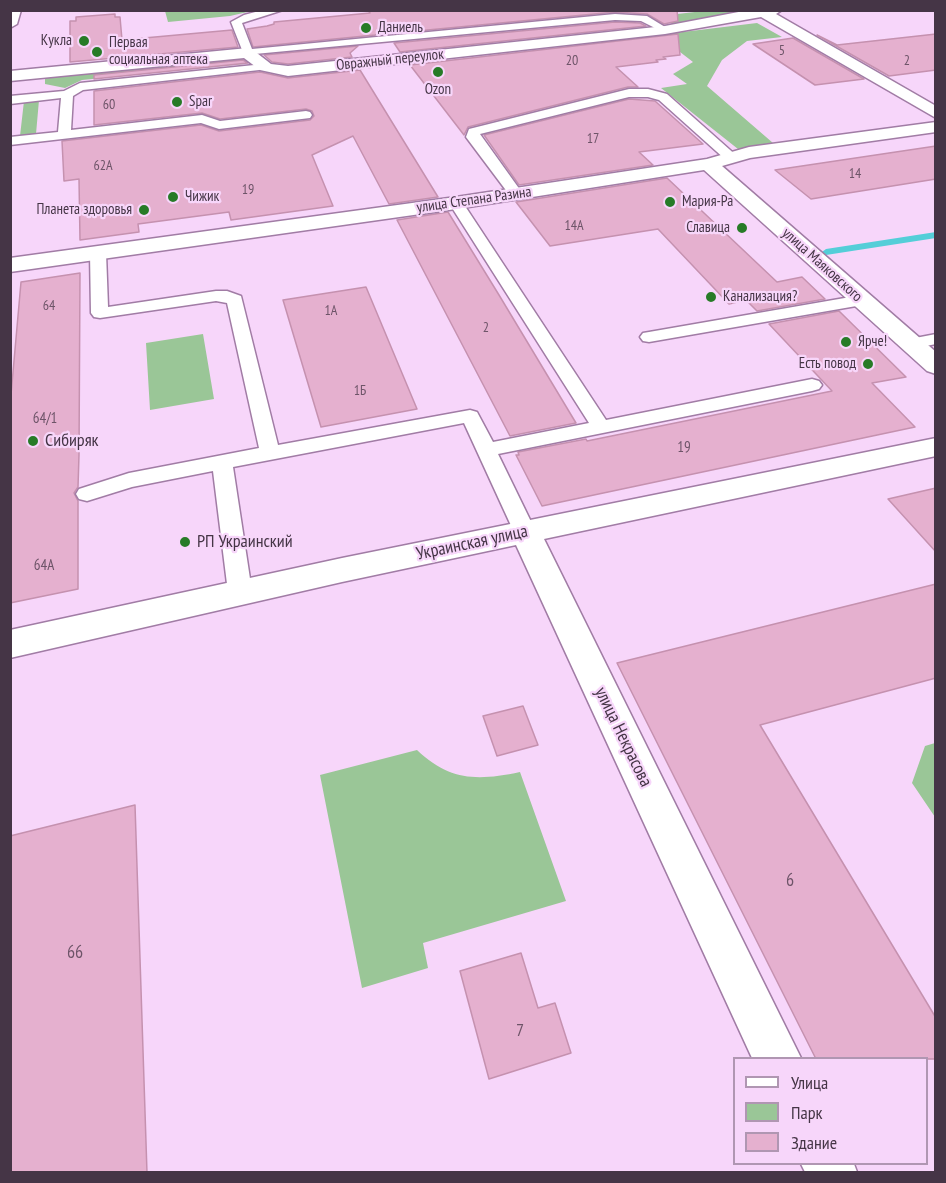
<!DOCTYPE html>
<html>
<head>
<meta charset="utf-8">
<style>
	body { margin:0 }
	#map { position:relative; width:946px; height:1183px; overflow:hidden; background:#f7d6fa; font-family:"PT Sans Narrow",sans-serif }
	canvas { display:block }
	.frame { position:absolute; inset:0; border:12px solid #453546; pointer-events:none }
	.legend { position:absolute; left:733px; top:1057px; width:195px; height:108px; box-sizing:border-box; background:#f7d6fa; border:2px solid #b096b2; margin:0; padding:8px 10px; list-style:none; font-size:18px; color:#453546 }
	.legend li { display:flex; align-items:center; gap:12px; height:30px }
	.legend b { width:30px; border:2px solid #b096b2 }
</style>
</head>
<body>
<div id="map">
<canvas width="946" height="1183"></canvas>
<div class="frame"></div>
<ul class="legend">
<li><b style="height:8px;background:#fff"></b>Улица</li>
<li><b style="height:16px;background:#9ac697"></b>Парк</li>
<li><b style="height:16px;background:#e5b0cf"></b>Здание</li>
</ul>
</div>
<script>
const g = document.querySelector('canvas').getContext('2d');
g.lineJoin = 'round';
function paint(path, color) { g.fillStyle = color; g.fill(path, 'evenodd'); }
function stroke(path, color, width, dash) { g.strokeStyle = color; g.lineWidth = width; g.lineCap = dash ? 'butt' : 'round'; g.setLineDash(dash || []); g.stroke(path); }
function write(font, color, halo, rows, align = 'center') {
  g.font = font + ' "PT Sans Narrow",sans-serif'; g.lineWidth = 4.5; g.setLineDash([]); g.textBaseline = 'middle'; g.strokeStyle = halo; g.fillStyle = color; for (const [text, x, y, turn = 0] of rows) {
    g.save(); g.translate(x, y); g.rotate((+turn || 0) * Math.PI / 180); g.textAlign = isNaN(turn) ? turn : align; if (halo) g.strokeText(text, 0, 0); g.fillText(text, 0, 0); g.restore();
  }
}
paint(new Path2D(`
	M712,10H756L750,15L672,24L660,16Z
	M165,11V10L252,11L230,16L168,22Z
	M757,23L782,37L747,41L722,60L707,86L773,143L738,149L661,88L687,84L673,74L693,62L658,35Z
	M241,55L244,64L82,80L65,88L45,84V75Z
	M39,100L36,134L20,136L24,101Z
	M203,334L214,399L150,410L146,343Z
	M935,743H936L935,817L912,783L925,746Z
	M417,750C450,781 477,781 520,772L566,901L423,943L428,968L362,988L320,775Z`), '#9ac697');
paint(new Path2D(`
	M936,232V238L826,255L822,252L826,249Z`), '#54ced8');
const building = new Path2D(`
	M368,10H677L678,21L664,24L647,14L615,12L386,34L383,29L375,35L253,47L247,29L267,26L274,24V22L370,13Z
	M115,14V17H120L122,40L232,30L238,47L70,62V21H76V17Z
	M615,22L640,23L646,26L400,52L394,43Z
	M678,34L680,55L663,57L666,59L656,60L658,62L616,67L638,87H628L468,127L464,135L410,65Z
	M936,34V70L889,76L817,35L837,45Z
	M793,38L864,79L815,85L753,44Z
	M358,46L350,53L352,57L288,64L272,62L264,55Z
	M243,60L248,63L94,79V75Z
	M360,70L438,197L389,204L353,136L312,155L333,206L231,220L229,212L138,224L139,232L80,240L79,179L64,181L62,141L201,125L219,131L310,120L314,116L312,111L306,109L220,119L202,113L94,125V91L260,72L288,78Z
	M629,99L655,101L703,144L639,152L653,165L519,185L484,135Z
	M936,146V179L811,199L775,170Z
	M667,178L777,282L802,277L825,299L757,311L746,300L729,304L658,229L550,246L516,202Z
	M448,212L499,295L576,423L510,436L397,220Z
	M80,273L79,455L78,487L74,493L78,501V589L10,603V406L21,282Z
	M366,287L417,409L321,427L283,300Z
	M839,311L906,377L872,383L915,427L542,506L516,455H519L518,452L586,439L587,441L832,391L769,324Z
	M936,488V552L888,499Z
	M936,584V678L760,725L936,1018V1059H816L617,663Z
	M523,706L538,745L497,756L483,716Z
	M135,805L147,1173H10V836Z
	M521,953L538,1008L555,1003L571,1053L489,1079L460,971Z`);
paint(building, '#e5b0cf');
stroke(building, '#c591af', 1.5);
const service = new Path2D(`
	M263,10H283L242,23L252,49L615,14L647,16L670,30L665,33L641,21L615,20L244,55L231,22L244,15Z
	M264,64L268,65V69L83,90L73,96L71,130L202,115L220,121L306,111L310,112L312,115L310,118L219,129L201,123L10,145V137L58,132L61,98L10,104V96L64,91L80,83Z
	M629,89H648L667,94L738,157L731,161L726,160L659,100L648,97H629L480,134L523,194L516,198L511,197L466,137L469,129Z
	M456,199L463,203L606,420L812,379L819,381L822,385L819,389L812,391L498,454L536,532L533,538L525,540L517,538L514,532L464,423L233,467L252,592L248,598L240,601L232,598L228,592L213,471L132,487L87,501L79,499L76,494L79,489L129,473L259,448L227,303L216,301L100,318L94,317L91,313L90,253L98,248L106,253L108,307L216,291H227L241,296L278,445L470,410L477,412L493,442L589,423L449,203Z
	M862,295L868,296L870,300L868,304L649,342L643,341L640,337L643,333L649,332Z
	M936,334V344L911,349L905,348L902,344L905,340Z`);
const minor = new Path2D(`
	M749,10H782L776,14L936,106V118L761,17L665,34L288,76L260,70L244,58L10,81V71L248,48L253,50L271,64L288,66L665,26Z
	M936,122V132L750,158L722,166L936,352V374L927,371L704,170L456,209L10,272V258L456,197L707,159L749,147Z
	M936,438V456L544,539L801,1058H752L516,545L342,582L10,658V630L342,558Z
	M801,1164H854L857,1172H805Z`);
const secondary = new Path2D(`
	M10,10H21L17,24L10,28Z`);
stroke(service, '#a17ca5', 3);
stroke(minor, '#a17ca5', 3);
stroke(secondary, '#a17ca5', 3);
paint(service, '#fff');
paint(minor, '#fff');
paint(secondary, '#fff');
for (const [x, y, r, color] of [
	[366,28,6,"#277b27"],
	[84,41,6,"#277b27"],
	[97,52,6,"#277b27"],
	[438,72,6,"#277b27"],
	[177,102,6,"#277b27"],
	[173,197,6,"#277b27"],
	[670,202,6,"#277b27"],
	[144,210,6,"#277b27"],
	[742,228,6,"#277b27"],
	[711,297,6,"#277b27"],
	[846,342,6,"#277b27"],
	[868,364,6,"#277b27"],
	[33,441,6,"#277b27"],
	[185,542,6,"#277b27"]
]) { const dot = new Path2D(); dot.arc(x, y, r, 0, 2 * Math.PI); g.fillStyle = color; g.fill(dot); stroke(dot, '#f7d6fa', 2); }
write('14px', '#6d5468', null, [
	["5",782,51],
	["20",572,61],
	["2",907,61],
	["60",109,105],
	["17",593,139],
	["62А",103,166],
	["14",855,174],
	["19",248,190],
	["14А",574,226],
	["64",49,306],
	["1А",331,311],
	["2",486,328],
	["1Б",360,391]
]);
write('15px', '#453546', '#f7d6fa', [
	["Даниель",378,28],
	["Кукла",72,41,"right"],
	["Первая",109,43],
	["социальная аптека",109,60],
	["Ozon",438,90,"center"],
	["Spar",189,102],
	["Чижик",185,197],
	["Мария-Ра",682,202],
	["Планета здоровья",132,210,"right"],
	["Славица",730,228,"right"],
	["Канализация?",723,297],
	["Ярче!",858,342],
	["Есть повод",856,364,"right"]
], 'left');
write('15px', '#453546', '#f7d6fa', [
	["Овражный переулок",390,60,-6],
	["улица Степана Разина",474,200,-8],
	["улица Маяковского",822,265,42]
]);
write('15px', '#6d5468', null, [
	["64/1",45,419],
	["19",684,448],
	["64А",44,566]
]);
write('18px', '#453546', '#f7d6fa', [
	["Сибиряк",45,441],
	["РП Украинский",197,542]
], 'left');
write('18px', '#453546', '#f7d6fa', [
	["Украинская улица",472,543,-12],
	["улица Некрасова",623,737,64]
]);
write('18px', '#6d5468', null, [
	["6",790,881],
	["66",75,953],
	["7",520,1031]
]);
</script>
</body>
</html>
